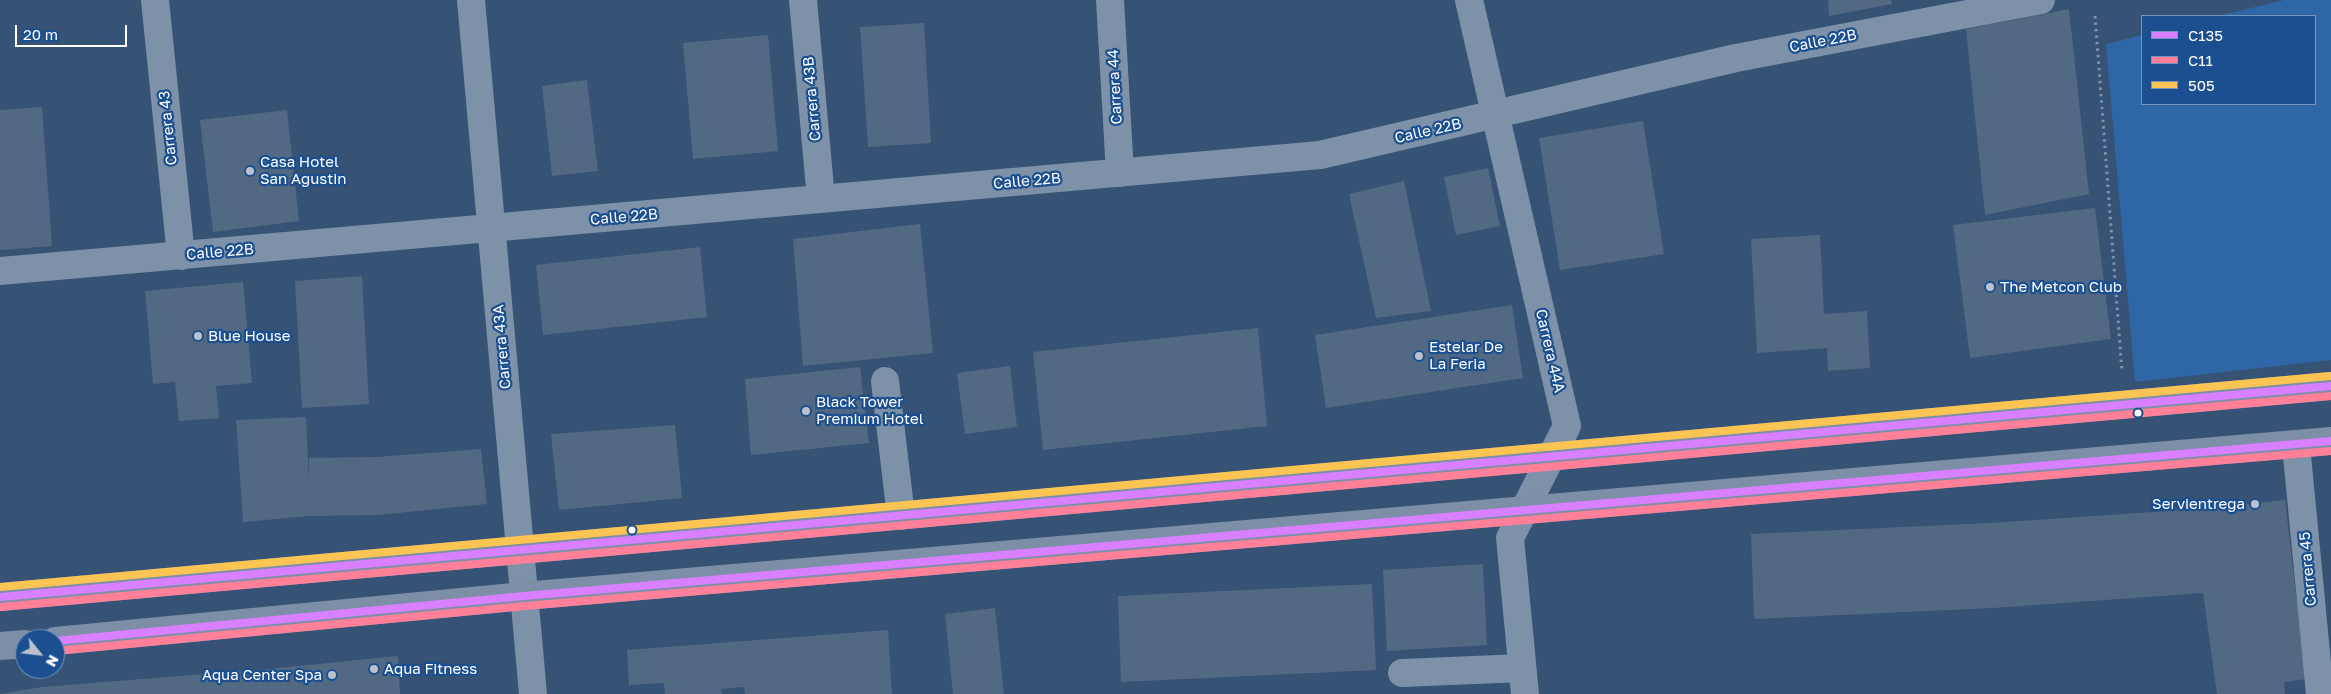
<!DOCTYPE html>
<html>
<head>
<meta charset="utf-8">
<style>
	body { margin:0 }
	#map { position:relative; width:2331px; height:694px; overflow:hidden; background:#365274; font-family:"Golos Text",sans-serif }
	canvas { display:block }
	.legend { position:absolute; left:2141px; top:15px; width:175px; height:90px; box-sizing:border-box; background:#1b4f8f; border:1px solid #7695bc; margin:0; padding:6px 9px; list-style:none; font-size:15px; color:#fff }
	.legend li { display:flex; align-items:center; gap:10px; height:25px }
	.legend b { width:25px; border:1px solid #7695bc }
	.north { position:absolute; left:15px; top:629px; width:50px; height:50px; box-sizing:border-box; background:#1b4f8f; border:1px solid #7695bc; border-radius:50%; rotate:119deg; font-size:14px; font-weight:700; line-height:20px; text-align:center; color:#fff }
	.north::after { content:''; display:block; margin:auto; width:18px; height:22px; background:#b9c2ce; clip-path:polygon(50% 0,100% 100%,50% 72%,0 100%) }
	.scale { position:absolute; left:15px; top:25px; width:112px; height:22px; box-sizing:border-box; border:2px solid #fff; border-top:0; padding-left:6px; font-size:15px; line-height:18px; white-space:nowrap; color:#fff; -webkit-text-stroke:4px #1b4f8f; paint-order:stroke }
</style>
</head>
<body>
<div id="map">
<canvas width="2331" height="694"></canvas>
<ul class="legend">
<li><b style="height:6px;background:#d880ff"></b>C135</li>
<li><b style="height:6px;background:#ff8098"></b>C11</li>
<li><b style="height:6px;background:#fcc553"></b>505</li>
</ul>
<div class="north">N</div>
<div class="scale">20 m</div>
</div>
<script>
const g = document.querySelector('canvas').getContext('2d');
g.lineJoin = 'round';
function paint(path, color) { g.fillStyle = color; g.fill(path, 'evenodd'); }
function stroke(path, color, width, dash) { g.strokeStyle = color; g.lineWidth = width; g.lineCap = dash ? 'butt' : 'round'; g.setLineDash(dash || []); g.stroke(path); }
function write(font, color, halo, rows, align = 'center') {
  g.font = font + ' "Golos Text",sans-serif'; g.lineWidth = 4.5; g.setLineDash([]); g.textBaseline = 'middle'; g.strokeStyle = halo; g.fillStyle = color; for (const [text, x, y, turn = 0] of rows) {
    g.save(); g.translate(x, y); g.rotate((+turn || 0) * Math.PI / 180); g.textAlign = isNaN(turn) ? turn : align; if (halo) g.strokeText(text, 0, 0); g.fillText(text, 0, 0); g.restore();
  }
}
paint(new Path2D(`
	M2284,0H2331V360L2135,382L2106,44L2142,35V104H2315V16H2218Z`), '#2f66a5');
paint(new Path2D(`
	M1828,0H1891L1892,4L1829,16Z
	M2069,9L2089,194L1985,215L1966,29Z
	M924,23L931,143L868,147L860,27Z
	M768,35L778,151L693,159L683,43Z
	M587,80L598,171L552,176L542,86Z
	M42,107L52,246L0,250V110Z
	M287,110L299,221L213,232L200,120Z
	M1643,121L1664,254L1560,270L1539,138Z
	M1488,168L1500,226L1456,235L1444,177Z
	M1404,181L1431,311L1376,318L1349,194Z
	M2095,208L2111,339L1970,358L1953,225Z
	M920,224L933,353L803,366L793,239Z
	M1820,235L1824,314L1867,311L1870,368L1828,371L1827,348L1757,353L1751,239Z
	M700,247L707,317L543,335L536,265Z
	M362,276L369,404L302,408L295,281Z
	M243,282L252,383L216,386L219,418L179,421L175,382L153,384L145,291Z
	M1512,305L1523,378L1326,408L1315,335Z
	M1258,328L1267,426L1043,450L1033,352Z
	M1010,366L1017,427L965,434L957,373Z
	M860,367L869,443L751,455L745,379Z
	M306,417L309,482V458L377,457L481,449L487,504L378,515L310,516L243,522L236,420Z
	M675,425L682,498L559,510L551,434Z
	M2285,500L2306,679L2284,682L2285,694H2217L2203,593L1993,608L1754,619L1751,534L1990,523L2198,509Z
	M1483,564L1487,645L1387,651L1383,570Z
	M1372,584L1376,670L1121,682L1118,596Z
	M995,608L1004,694H953L945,614Z
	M888,630L892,694H745L744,687L721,689L722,694H665L664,683L629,685L627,650Z
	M398,656L400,694H0L42,687L268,669Z`), '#526984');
stroke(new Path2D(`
	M2095,16L2122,372`), '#7d92a8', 3, [2.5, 4]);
stroke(new Path2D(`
	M155,0L181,256
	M471,0L533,694
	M803,0L821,199
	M1110,0L1120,173
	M1469,0L1567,426L1510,538L1525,694
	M0,271L1320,155L1736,58L2041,0
	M885,381L901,516
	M2296,445L2320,694
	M1402,673L1522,668`), '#7d92a8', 28);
stroke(new Path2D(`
	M0,597L2331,386
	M55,641L524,596L2331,441
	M0,646L25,644`), '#7d8ea7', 28);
stroke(new Path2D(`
	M0,597L2331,386
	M55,641L524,596L2331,441`), '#d880ff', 8);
stroke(new Path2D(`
	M1,607L2331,396
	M56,651L525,606L2331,451`), '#ff8098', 8);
stroke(new Path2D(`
	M0,587L2330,376`), '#fcc553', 8);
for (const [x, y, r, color] of [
	[250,171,5,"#b9c2ce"],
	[1990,287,5,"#b9c2ce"],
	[198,336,5,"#b9c2ce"],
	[1419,356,5,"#b9c2ce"],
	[806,411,5,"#b9c2ce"],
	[2138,413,4.5,"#fff"],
	[2255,504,5,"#b9c2ce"],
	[632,530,4.5,"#fff"],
	[374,669,5,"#b9c2ce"],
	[332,675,5,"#b9c2ce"]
]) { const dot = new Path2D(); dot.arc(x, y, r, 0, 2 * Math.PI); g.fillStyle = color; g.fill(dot); stroke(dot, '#1b4f8f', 2); }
write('15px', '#fff', '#1b4f8f', [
	["Calle 22B",1823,41,-11],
	["Carrera 44",1115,87,-93],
	["Carrera 43B",812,99,-95],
	["Carrera 43",168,128,-96],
	["Calle 22B",1428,131,-13],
	["Calle 22B",1027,181,-5],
	["Calle 22B",624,217,-5],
	["Calle 22B",220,252,-5],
	["Carrera 43A",502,347,-95],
	["Carrera 44A",1550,351,77],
	["Carrera 45",2308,569,-95]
]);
write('15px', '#fff', '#1b4f8f', [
	["Casa Hotel",260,162],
	["San Agustin",260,179],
	["The Metcon Club",2000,287],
	["Blue House",208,336],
	["Estelar De",1429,347],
	["La Feria",1429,364],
	["Black Tower",816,402],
	["Premium Hotel",816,419],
	["Servientrega",2245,504,"right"],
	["Aqua Fitness",384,669],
	["Aqua Center Spa",322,675,"right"]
], 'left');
</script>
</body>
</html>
